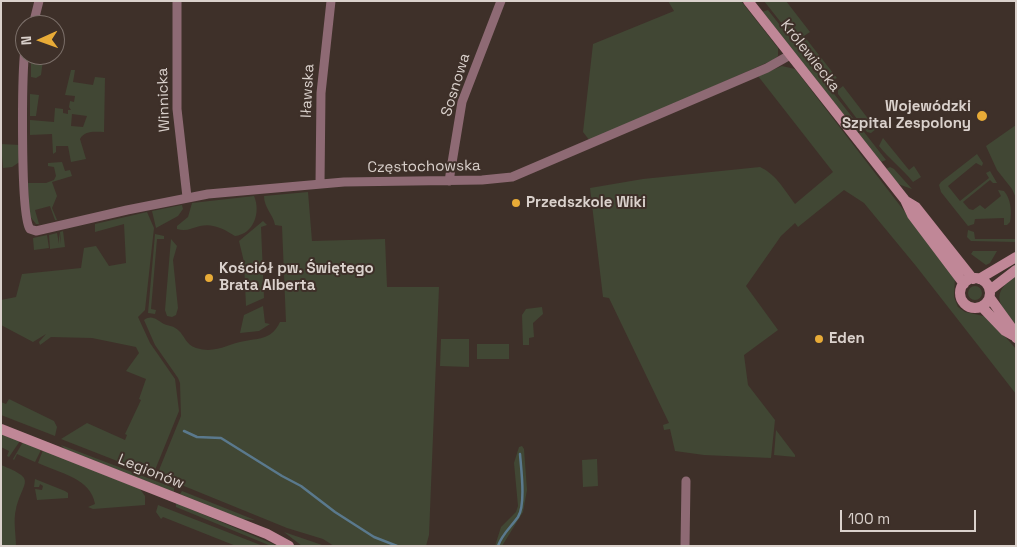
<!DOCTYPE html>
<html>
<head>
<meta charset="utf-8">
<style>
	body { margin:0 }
	#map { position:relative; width:1017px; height:547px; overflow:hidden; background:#3e3029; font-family:"Space Grotesk",sans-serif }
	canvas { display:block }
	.frame { position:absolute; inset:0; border:2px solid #dad1cc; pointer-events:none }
	.north { position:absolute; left:15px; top:15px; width:50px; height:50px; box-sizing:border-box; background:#3e3029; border:1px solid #7c706a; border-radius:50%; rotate:268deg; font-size:14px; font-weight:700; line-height:20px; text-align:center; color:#dad1cc }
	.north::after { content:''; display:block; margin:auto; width:18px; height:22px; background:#e8ab37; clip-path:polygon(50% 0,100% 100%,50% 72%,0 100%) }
	.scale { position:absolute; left:840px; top:510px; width:136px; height:22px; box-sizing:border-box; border:2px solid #dad1cc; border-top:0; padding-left:6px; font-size:15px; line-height:18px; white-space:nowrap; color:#dad1cc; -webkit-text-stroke:4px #3e3029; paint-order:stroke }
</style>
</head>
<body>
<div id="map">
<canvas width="1017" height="547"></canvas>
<div class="frame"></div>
<div class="north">N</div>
<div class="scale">100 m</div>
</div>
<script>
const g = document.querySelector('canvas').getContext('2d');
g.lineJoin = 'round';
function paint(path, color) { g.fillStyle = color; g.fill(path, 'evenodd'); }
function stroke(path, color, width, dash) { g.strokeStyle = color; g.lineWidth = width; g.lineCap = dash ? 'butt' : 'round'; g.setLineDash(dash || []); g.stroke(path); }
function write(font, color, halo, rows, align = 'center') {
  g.font = font + ' "Space Grotesk",sans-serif'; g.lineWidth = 4; g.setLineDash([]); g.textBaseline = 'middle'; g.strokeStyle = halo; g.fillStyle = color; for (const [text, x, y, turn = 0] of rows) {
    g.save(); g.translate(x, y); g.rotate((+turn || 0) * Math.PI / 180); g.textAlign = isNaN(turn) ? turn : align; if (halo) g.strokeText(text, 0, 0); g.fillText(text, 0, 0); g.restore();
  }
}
paint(new Path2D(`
	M668,1H741L778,48V56L773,60L590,141L583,132L593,44L674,11Z
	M764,1H786L810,32L804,36L837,78L828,82Z
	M768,10L886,160L881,162L762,12Z
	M31,58L43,60L41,75L36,78L31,77Z
	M782,66L795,69L955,277L954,297L958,307L965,312L988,317L1016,349V394L916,266L864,203L844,190L798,227L795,223L781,236L746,286L778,330L744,355L748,385L775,420L771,458L704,455L675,451L670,429L664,430L663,425L669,423L609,298L603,297L590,188L643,179L760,167C776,174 785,191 795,204L833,172L758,76Z
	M71,70H75L73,82L93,85L95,77L105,78L104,132C95,132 85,130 80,139L86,159L71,162L68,146H56V152L53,154L52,134L30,135V120L54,122L55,108L63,109V113L68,114V110H71L69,107L70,101L74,102L75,96L65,95ZM72,114L87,116L83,127L71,126Z
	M843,86L876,129L871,133L867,132L838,94V90Z
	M30,94L39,95L36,116H30Z
	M1016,125V198L1012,189L997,170L986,146Z
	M883,138L909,170L914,166L921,177L913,182C902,168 890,160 879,146Z
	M1,144L20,145L21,161L12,167L3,168Z
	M977,154L983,163L982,166L976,163L948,186L960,201L989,178L986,173L990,171L997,183H993L990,180L963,202L969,209L973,210L980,205L985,209L1001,196L998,190L1004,191C1011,199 1012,212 1010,222L1007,225H1004V218L975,219L974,224L968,226L941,192L939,185L941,182Z
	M62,162L65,171L70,170L72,176L52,182L57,196L52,208L57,220H55L50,206L35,210L39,224H36L29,215L28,183H46L54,180L56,176L54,167L48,166V163Z
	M890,167L894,169L912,189L898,184L886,169Z
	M308,192L312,241L385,239L387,287H439L429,535L426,546H334L323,539L287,528L157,475L181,416L180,383L178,378L155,345L144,320C152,314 157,320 164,324C169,326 174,326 178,330C185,336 186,345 196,348C216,354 227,344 245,341C261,338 272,339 280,322H286L282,226L275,225C273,214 264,208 264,196Z
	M254,196C261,212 254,234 235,236C224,229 213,223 200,226C192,228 186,232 177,229V226L188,217L192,203Z
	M182,205L183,209L178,216L156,228L152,211Z
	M147,212L154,228L145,310L138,317L150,343L175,379L179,411L153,475L61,439L87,423L125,440L127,435L125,434L141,400L139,399L146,379L126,371L139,353L136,347L92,338L51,337L40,345L39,342L46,334L33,342L1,325V300L16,297L22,274L81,268L84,248L96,246L109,266L126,263L124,224L95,232V224Z
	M263,221L267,225L261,227L264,298L246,306L244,262L239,241Z
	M968,230L974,232L975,239H1016V242L971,241L967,237Z
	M63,231L65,247L50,249L49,235L57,233L59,244V232L61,244L60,232Z
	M155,234L164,236V239H157L151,309L156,310L155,314L148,313Z
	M47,235L49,248L34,250L33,238Z
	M171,239L177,246L173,260L178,308L176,315L172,317L167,316L165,310Z
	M973,251H997L990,263L986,265L971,254Z
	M1016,274V326C998,302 990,296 1016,274Z
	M968 293a7 7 0 1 1 14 0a7 7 0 1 1-14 0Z
	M263,306L265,323L270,324L259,331L240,333L244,315Z
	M542,307L543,314L533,323L534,337L529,338V345H523L522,315L526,309Z
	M441,339H469V367L440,366Z
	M477,344H509V359H477Z
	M9,399L54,421L57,427L55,436L1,415V402L6,404Z
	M776,430L795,455V457L774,455Z
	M1,434L20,441L9,457L7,456L9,451L1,447Z
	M23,442L41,450L35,462L17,454L14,460L13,459Z
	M61,445L174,488V492L65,449Z
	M522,446L524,449L527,490L523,512L502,546H495L501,527L516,512L518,506L514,463L519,447Z
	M43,450L140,489L145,496V505L93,509L88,507L95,504C91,478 59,473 38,463Z
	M597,459L598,486L583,487L582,460Z
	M1,465C38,480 23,480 16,509C13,520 16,535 16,546H1Z
	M35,479L65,491L68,493V498L37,500L35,489L42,490L43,486L40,484L39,487H34Z
	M182,491L255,520L241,519L180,494Z
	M176,503L278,546H271L176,507Z
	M158,505L263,546H236L163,517L161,519L156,512Z
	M284,532L325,546H302Z`), '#414734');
stroke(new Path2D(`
	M184,431L197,437L221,438L282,476L301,486L335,512L374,537L397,546
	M498,546C502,534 511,527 518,517C526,505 521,468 520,454`), '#5a798d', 2.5);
stroke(new Path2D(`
	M177,1V109L187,197
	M33,25L39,1
	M25,49C22,73 20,216 30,229L36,231L127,210L208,194L344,182L482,180L512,177L767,68L790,55
	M449,181L462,102L501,1
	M320,184L321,93L331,1
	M685,546L686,481`), '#8e6a74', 9);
stroke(new Path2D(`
	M748,1L905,200L912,215L964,284
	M906,201L916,207L973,279
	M960 293a15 15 0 1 1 30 0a15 15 0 1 1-30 0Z
	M979,279L1016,257
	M990,290L1016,270
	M990,298L1011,327L1016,338
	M982,307L1005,331L1014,336
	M1,429L267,534L289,546`), '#c08797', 10);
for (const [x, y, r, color] of [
	[982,116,6,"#e8ab37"],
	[516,203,5,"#e8ab37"],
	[209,278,5,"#e8ab37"],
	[819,339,5,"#e8ab37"]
]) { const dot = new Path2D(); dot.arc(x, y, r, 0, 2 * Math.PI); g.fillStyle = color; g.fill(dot); stroke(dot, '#3e3029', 2); }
write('15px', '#dad1cc', '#3e3029', [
	["Królewiecka",810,56,52],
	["Sosnowa",456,85,-73],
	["Iławska",308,91,-87],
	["Winnicka",164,100,-92],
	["Częstochowska",424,167,-1],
	["Legionów",151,472,22]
]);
write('bold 15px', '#dad1cc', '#3e3029', [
	["Wojewódzki",971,107,"right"],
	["Szpital Zespolony",971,124,"right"],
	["Przedszkole Wiki",526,203],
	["Kościół pw. Świętego",219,269],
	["Brata Alberta",219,286],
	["Eden",829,339]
], 'left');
</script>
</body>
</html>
